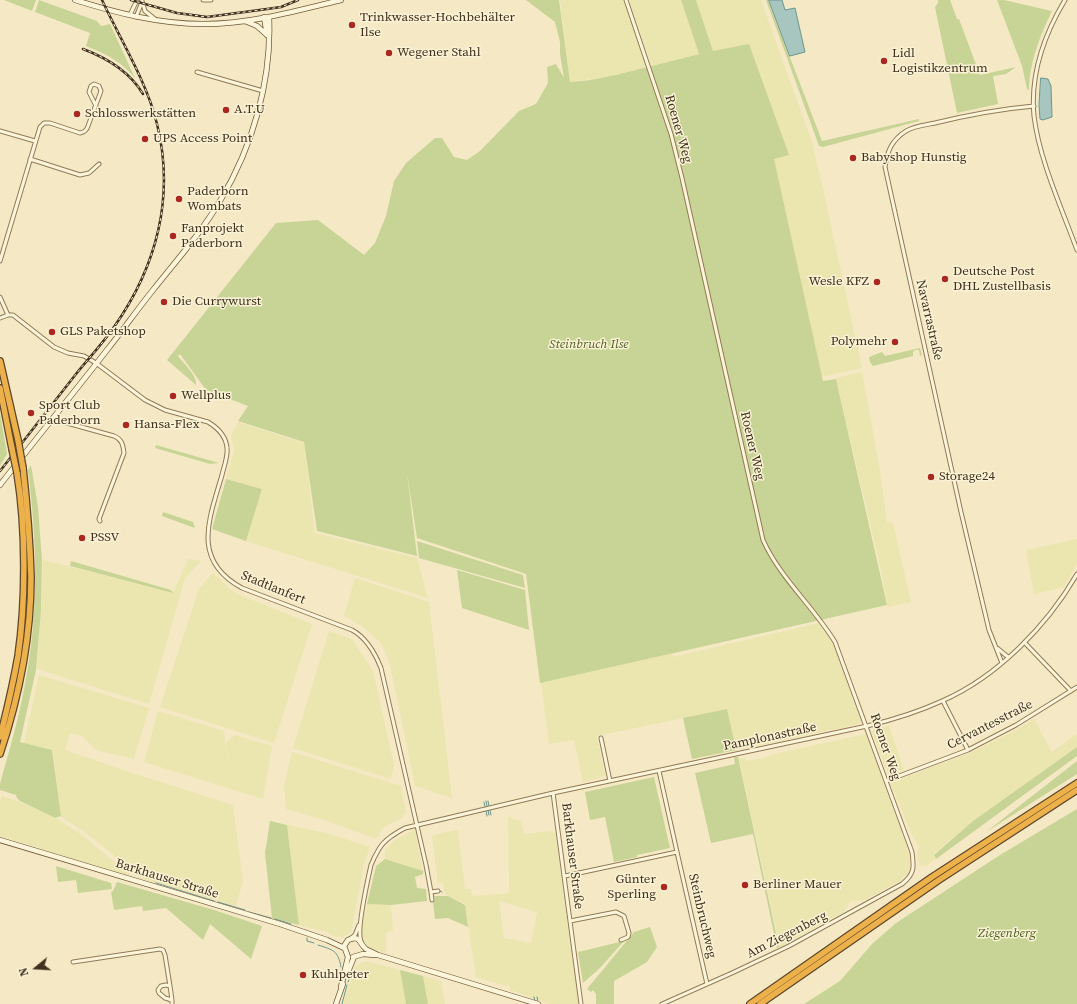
<!DOCTYPE html>
<html>
<head>
<meta charset="utf-8">
<style>
	body { margin:0 }
	#map { position:relative; width:1077px; height:1004px; overflow:hidden; background:#f4e9c4; font-family:"Source Serif 4",serif }
	canvas { display:block }
	.north { position:absolute; left:16px; top:948px; width:40px; height:40px; -webkit-text-stroke:3px #faf2d5; paint-order:stroke; rotate:252deg; font-size:11px; font-weight:700; line-height:16px; text-align:center; color:#40301d }
	.north::after { content:''; display:block; margin:auto; width:14px; height:18px; background:#40301d; clip-path:polygon(50% 0,100% 100%,50% 72%,0 100%) }
</style>
</head>
<body>
<div id="map">
<canvas width="1077" height="1004"></canvas>
<div class="north">N</div>
</div>
<script>
const g = document.querySelector('canvas').getContext('2d');
g.lineJoin = 'round';
function paint(path, color) { g.fillStyle = color; g.fill(path, 'evenodd'); }
function stroke(path, color, width, dash) { g.strokeStyle = color; g.lineWidth = width; g.lineCap = dash ? 'butt' : 'round'; g.setLineDash(dash || []); g.stroke(path); }
function write(font, color, halo, rows, align = 'center') {
  g.font = font + ' "Source Serif 4",serif'; g.lineWidth = 3; g.setLineDash([]); g.textBaseline = 'middle'; g.strokeStyle = halo; g.fillStyle = color; for (const [text, x, y, turn = 0] of rows) {
    g.save(); g.translate(x, y); g.rotate((+turn || 0) * Math.PI / 180); g.textAlign = isNaN(turn) ? turn : align; if (halo) g.strokeText(text, 0, 0); g.fillText(text, 0, 0); g.restore();
  }
}
paint(new Path2D(`
	M560,0H625L658,102L591,87L590,79L570,82Z
	M629,0H681L699,54L713,50L696,0H761L813,145V147L822,184L862,368L734,396L671,124Z
	M862,372L880,471L887,522L893,523L911,602L888,607L880,566L836,378Z
	M238,422L304,443L315,533L417,558L428,598L246,541L262,489L226,479L233,455L234,450L231,436Z
	M1077,539V564L1064,587L1034,594L1026,550Z
	M188,559L201,561L185,578L149,704L37,669L42,599L43,560L173,593Z
	M213,573L231,590L240,595L312,624L274,743L160,707L199,589Z
	M527,574L779,629L672,654L673,657L819,623L833,643L861,721L859,724L736,750L727,709L597,736L605,775L603,777L583,782L574,740L549,744Z
	M355,578L429,602L452,798L415,786L390,665L381,643L362,626L344,616Z
	M329,631L352,639L373,671L394,765L391,779L293,748Z
	M39,675L149,708L134,759L96,750L82,736L70,733L65,750L129,772L233,805L243,881L236,906L143,879L85,832L61,817L53,750L24,743Z
	M158,711L224,731L229,773L226,743L235,735L272,746L263,799L144,762Z
	M1034,719L1052,752L1077,734V747L973,821L933,854L935,859L926,866H920L917,854L919,846L913,837L891,785L893,782L970,753L1016,730Z
	M889,726L904,770L888,774L872,732L876,729Z
	M866,734L909,852L910,871L900,881L865,900L852,901L849,903L845,911L780,947L739,759L745,758L746,761L764,758L774,754Z
	M292,752L401,786L406,812L403,817L383,828L376,839L325,820L286,809L284,786Z
	M2,796L20,802L59,820L82,835L132,877L0,836V800Z
	M508,817L521,821L524,834L552,831L555,833L579,1004H550L510,990L509,984L506,986L476,977L465,904L445,894L443,883H438L432,836L441,833L458,830L465,889H471L472,896L509,893ZM499,901L539,913H537L531,943L504,938Z
	M287,825L326,833L370,847L364,864L352,928L351,932L343,937L333,936L327,932L299,925Z
	M415,830L423,871L385,859V850L394,841L407,833Z
	M367,904L391,905L393,930L386,933V953L372,949L367,945L363,939L361,930Z
	M366,961L400,970L406,1004H343L355,966Z
	M423,976L441,981L445,1004H428Z`), '#ebe5b0');
paint(new Path2D(`
	M4,0H36L32,11Z
	M39,0L97,21L101,26L110,24L135,78C119,60 108,55 86,46L90,33L35,12Z
	M526,0H559L570,82L591,80L616,75L708,52L699,54L681,0H696L713,51L749,44L789,155L774,159L823,381L836,379L887,605L540,683L526,574L417,538L407,473L417,556L317,531L304,442L238,421L248,406L206,390L180,354L178,356C184,364 197,375 196,385L167,360L276,223L318,220L364,255L375,243L386,216L394,181L406,163L435,138H442L454,157L467,160L480,151L519,111L536,104L548,83L547,67L556,64L564,78L560,54V42L555,22Z
	M766,0H768L822,141L919,119V121L823,147L819,146Z
	M938,0H950L957,19H959L980,75L1016,67L1006,74L993,76L998,104L957,113L935,7L938,3Z
	M997,0H1004L1052,11C1040,37 1030,59 1029,90L1027,89L1022,66Z
	M920,348L922,355L920,356L919,350H915L913,352V356L873,366L870,362L869,357L882,352L885,356Z
	M0,413L7,454L0,466Z
	M156,445L219,463L210,464L155,448Z
	M31,465L38,507L42,560L41,611L36,670L20,742L52,750L61,816L55,818L20,801L17,798L16,795L0,790V784C9,751 19,718 25,684C39,613 37,541 28,470Z
	M226,479L262,489L246,541L212,529Z
	M163,512L193,522L195,528L162,516Z
	M417,541L523,575L525,588L419,558Z
	M71,561L171,590L173,593L70,566Z
	M457,570L525,590L529,630L462,608Z
	M727,709L736,750L692,759L683,718Z
	M1077,747V756L936,859L934,855L973,821Z
	M734,757H738L779,947L777,948L753,834L711,843L695,773L735,764Z
	M1077,761V774L986,832Z
	M654,777L670,848L637,855V857L614,862L605,817L590,820L585,792Z
	M1077,809V1004H804L840,981L872,944L896,923L1000,855Z
	M270,821L287,825L299,925L272,918L265,853Z
	M385,859L423,871V874L415,877L417,888L426,889L427,901L391,905L367,904L376,866Z
	M56,866L111,883L112,889L78,893L76,880L58,882Z
	M117,882L214,910L262,926L251,959L210,924L203,940L166,908L143,911L142,906L114,910L111,892L113,891Z
	M434,896H448L465,905L468,927L448,918L435,919L433,901L435,900Z
	M650,927L657,947L647,962L614,981V1004H596V994L593,990L591,992L587,989L634,932Z
	M624,941L600,968L583,983L578,952Z
	M400,970L423,976L428,1004H406Z`), '#c8d496');
const water = new Path2D(`
	M769,0H782L785,10L795,8L805,52L790,56Z
	M1041,78L1048,79L1051,86L1052,117L1043,120L1040,119L1039,105Z`);
paint(water, '#a6c6bf');
stroke(water, '#6b968f', 1);
stroke(new Path2D(`
	M486,801L487,806
	M488,801L491,815
	M484,802L485,807
	M486,810L487,816
	M488,810L489,815
	M156,883L214,901
	M440,891L442,892
	M218,902L245,910
	M249,912L271,918
	M275,919L291,924
	M307,938V941L314,943
	M318,945C333,950 338,950 341,967
	M348,982L351,975
	M534,997L535,1002
	M537,997L538,1002
	M342,1004L347,985`), '#6b968f', 1);
const street = new Path2D(`
	M203,0H211
	M626,0L671,134L682,178L763,540C780,578 813,606 835,642L912,852C914,867 915,874 902,884L789,946L732,973L662,1004
	M1065,0C1044,35 1030,74 1034,116C1039,159 1062,209 1077,250
	M142,1L145,11L156,20
	M130,15L137,0
	M136,17L142,2
	M197,72L263,91
	M0,131L35,141
	M30,159L80,175L89,173L99,164
	M0,261L40,127L44,123H50L80,133C85,132 87,130 88,126L101,91L99,86L94,84L91,86L89,92L96,106
	M0,297L8,315
	M0,318L8,315H13L54,347L68,353L84,356L96,363L145,400L165,410L208,422C218,428 226,436 227,448C228,457 224,466 222,475C209,520 191,560 242,588L352,630C367,638 375,653 381,668L426,865L431,892L438,891
	M53,418L56,420L114,436C122,439 123,445 124,453L99,519L100,521
	M1025,643L1071,691
	M997,648L1008,657
	M1002,663L989,630L961,512L885,167C887,151 892,140 906,131C914,126 925,125 935,123C968,115 1000,109 1034,106
	M943,701L968,750
	M601,738L610,781
	M659,771L677,852
	M886,781L968,750L1016,725L1077,687
	M553,793L581,1004
	M565,876L677,852L707,984
	M431,892L432,900
	M570,921L616,912L624,916L629,933L628,937L621,940
	M351,938L355,935L359,925
	M361,941C356,930 368,879 371,865C373,860 376,854 379,849C385,839 396,833 405,828L553,793L867,726C892,720 918,712 942,701C997,677 1047,626 1077,574
	M73,962L160,949L163,950L165,955L170,986
	M172,1000L170,986L166,985L161,986L158,990L159,993L165,998L172,1000V1004`);
const secondary = new Path2D(`
	M75,0C117,13 159,24 203,24C250,24 296,11 341,0
	M264,17L267,35
	M245,21L257,26L266,34
	M0,485C35,440 72,395 107,350C123,330 137,310 153,290C176,261 201,233 220,201C253,146 272,80 269,17
	M0,840L280,924L327,940L344,948
	M353,957L363,954L375,955
	M348,972L354,957
	M341,987L348,957L344,946L348,940C361,934 359,944 366,949C369,951 374,953 378,955L538,1004
	M336,1004L343,984`);
const highway = new Path2D(`
	M0,361L18,440
	M0,388L12,449
	M0,737C7,710 13,684 18,656C26,601 26,528 17,473
	M0,754C19,697 31,638 31,577C30,541 27,504 23,468
	M750,1004L932,877L1077,783
	M760,1004L939,880L1077,790`);
stroke(street, '#917a57', 5);
stroke(secondary, '#735b3a', 6);
stroke(highway, '#5f472c', 8);
stroke(street, '#fdf5d9', 3);
stroke(secondary, '#fdf5d9', 4.5);
stroke(highway, '#edb14b', 5.5);
const rail = new Path2D(`
	M131,0L177,13L207,17L267,9L281,7L298,0
	M83,49C107,58 130,72 143,94
	M0,471C25,439 51,406 76,374C89,358 103,343 114,327C157,266 175,196 157,124C147,82 120,39 102,0`);
stroke(rail, '#40301d', 2.5);
stroke(rail, '#faf2d5', 1, [3]);
const highwayBridge = new Path2D(`
	M18,440L23,468
	M12,449L17,473`);
stroke(highwayBridge, '#5f472c', 8, []);
stroke(highwayBridge, '#edb14b', 5.5);
for (const [x, y, r, color] of [
	[352,25,4,"#a9281f"],
	[389,53,4,"#a9281f"],
	[884,61,4,"#a9281f"],
	[226,110,4,"#a9281f"],
	[77,114,4,"#a9281f"],
	[145,139,4,"#a9281f"],
	[853,158,4,"#a9281f"],
	[179,199,4,"#a9281f"],
	[173,236,4,"#a9281f"],
	[945,279,4,"#a9281f"],
	[877,282,4,"#a9281f"],
	[164,302,4,"#a9281f"],
	[52,332,4,"#a9281f"],
	[895,342,4,"#a9281f"],
	[173,396,4,"#a9281f"],
	[31,413,4,"#a9281f"],
	[126,425,4,"#a9281f"],
	[931,477,4,"#a9281f"],
	[82,538,4,"#a9281f"],
	[745,885,4,"#a9281f"],
	[664,887,4,"#a9281f"],
	[303,975,4,"#a9281f"]
]) { const dot = new Path2D(); dot.arc(x, y, r, 0, 2 * Math.PI); g.fillStyle = color; g.fill(dot); stroke(dot, '#faf2d5', 1.5); }
write('13px', '#40301d', '#faf2d5', [
	["Trinkwasser-Hochbehälter",360,18],
	["Ilse",360,33],
	["Wegener Stahl",397,53],
	["Lidl",892,54],
	["Logistikzentrum",892,69],
	["A.T.U",234,110],
	["Schlosswerkstätten",85,114],
	["UPS Access Point",153,139],
	["Babyshop Hunstig",861,158],
	["Paderborn",187,192],
	["Wombats",187,207],
	["Fanprojekt",181,229],
	["Paderborn",181,244],
	["Deutsche Post",953,272],
	["DHL Zustellbasis",953,287],
	["Wesle KFZ",869,282,"right"],
	["Die Currywurst",172,302],
	["GLS Paketshop",60,332],
	["Polymehr",887,342,"right"],
	["Wellplus",181,396],
	["Sport Club",39,406],
	["Paderborn",39,421],
	["Hansa-Flex",134,425],
	["Storage24",939,477],
	["PSSV",90,538],
	["Günter",656,880,"right"],
	["Sperling",656,895,"right"],
	["Berliner Mauer",753,885],
	["Kuhlpeter",311,975]
], 'left');
write('13px', '#40301d', '#faf2d5', [
	["Roener Weg",678,129,74],
	["Navarrastraße",929,320,77],
	["Roener Weg",752,446,77],
	["Stadtlanfert",273,588,22],
	["Cervantesstraße",990,725,-27],
	["Pamplonastraße",770,737,-12],
	["Roener Weg",885,747,71],
	["Barkhauser Straße",572,856,83],
	["Barkhauser Straße",167,879,17],
	["Steinbruchweg",702,916,77],
	["Am Ziegenberg",787,935,-27]
]);
write('italic 13px', '#4b5f21', '#faf2d5', [
	["Steinbruch Ilse",589,345],
	["Ziegenberg",1007,934]
]);
</script>
</body>
</html>
